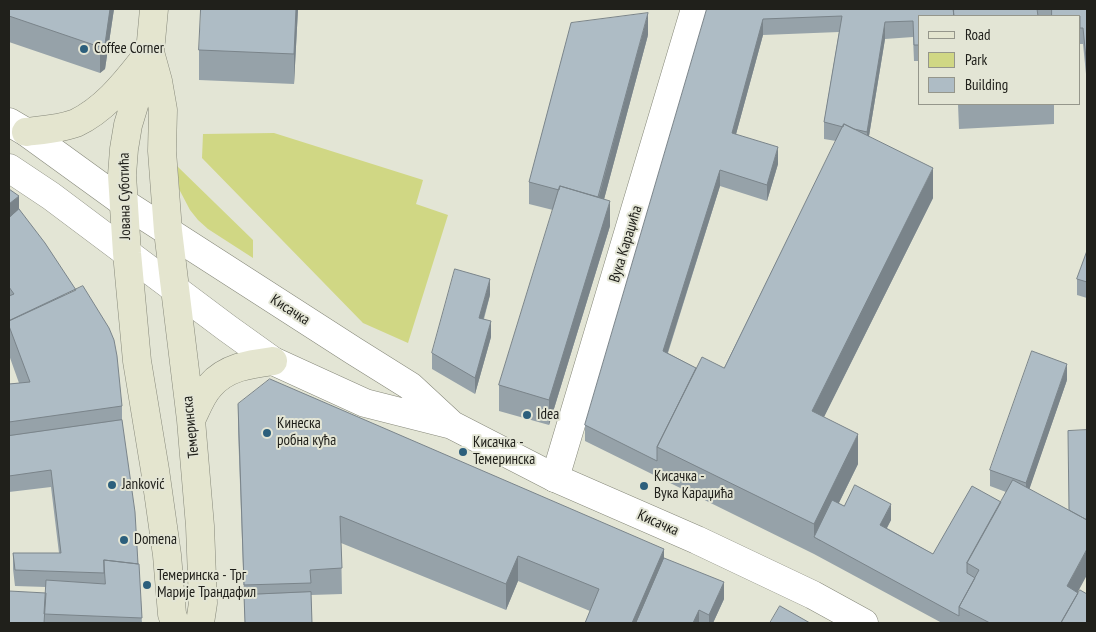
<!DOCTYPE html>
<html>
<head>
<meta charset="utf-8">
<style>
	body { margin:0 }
	#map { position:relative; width:1096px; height:632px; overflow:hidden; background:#e3e5d5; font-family:"PT Sans Narrow",sans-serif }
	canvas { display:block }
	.frame { position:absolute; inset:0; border:10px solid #20201b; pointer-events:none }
	.legend { position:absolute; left:918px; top:15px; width:162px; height:90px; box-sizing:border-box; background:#e3e5d5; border:1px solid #95968b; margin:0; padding:6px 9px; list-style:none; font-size:15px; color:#20201b }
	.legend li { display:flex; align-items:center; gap:10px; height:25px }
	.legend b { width:25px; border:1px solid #95968b }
</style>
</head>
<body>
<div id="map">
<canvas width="1096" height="632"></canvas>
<div class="frame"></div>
<ul class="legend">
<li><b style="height:6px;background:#e4e5cf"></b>Road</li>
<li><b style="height:14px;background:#d0d784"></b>Park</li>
<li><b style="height:14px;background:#aebcc5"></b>Building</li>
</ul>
</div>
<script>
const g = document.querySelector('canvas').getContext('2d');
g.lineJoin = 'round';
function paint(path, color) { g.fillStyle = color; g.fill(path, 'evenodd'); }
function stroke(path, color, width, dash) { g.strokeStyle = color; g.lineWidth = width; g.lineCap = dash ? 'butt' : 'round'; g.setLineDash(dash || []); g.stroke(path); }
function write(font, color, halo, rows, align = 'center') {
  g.font = font + ' "PT Sans Narrow",sans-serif'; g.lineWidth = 4; g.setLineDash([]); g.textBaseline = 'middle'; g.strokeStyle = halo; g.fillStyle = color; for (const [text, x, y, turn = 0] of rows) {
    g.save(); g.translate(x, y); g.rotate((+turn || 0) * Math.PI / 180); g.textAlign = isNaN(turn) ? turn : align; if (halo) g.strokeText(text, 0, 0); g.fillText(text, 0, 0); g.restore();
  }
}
paint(new Path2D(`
	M274,133L423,180L416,204L448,215L408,343L363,323L202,158L203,134Z
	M177,166L253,240V258L208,229L198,220L190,210L179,189Z`), '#d0d784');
const minor = new Path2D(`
	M9,122L26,132L124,203
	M9,168L51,196L127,253
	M555,478L695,9`);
const tertiary = new Path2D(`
	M124,203L354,351L410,386L451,424
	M127,253L227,328L273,361L365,403L452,425L555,478L697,540L813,595L864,623`);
const secondary = new Path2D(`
	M154,9L150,52L128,125L124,149L122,175L127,253L137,361L155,470L167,555L172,614L175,623
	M150,52L158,81L163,110L162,151L168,231L191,420L200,526L203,603L200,623
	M26,132C42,130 60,129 76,123C103,110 123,86 141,63
	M191,420C196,410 202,394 210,386C226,367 250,364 273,361`);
stroke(minor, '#86887a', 29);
stroke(tertiary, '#86887a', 29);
stroke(secondary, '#86887a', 29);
stroke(minor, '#fff', 28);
stroke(tertiary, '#fff', 28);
stroke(secondary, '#e4e5cf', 28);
paint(new Path2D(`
	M9,9H114L105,69L100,73L9,42Z
	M298,9L294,84L199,80V50Z
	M707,9H1087V84L1083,44H1080V16H920V61H914L913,37L885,39L869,136L933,198L824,417L858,464L839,503L844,506L891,520L887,528L933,554L1001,502L1006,492L990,486V470L1067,380L1029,489L1078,592L1087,623H942L814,554L585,441V425ZM839,32L824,122V139L836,141L724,368H696L668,353L720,186L767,201L778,164L736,134L763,35Z
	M648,35L604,199L610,226L549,425L499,411V385L553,210L529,204V182Z
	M958,104H1054V124L959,129Z
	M9,189L122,406V420L138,564L142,623H9L46,593V587L15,586L13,569V553H59L51,487L9,492V384L19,383L9,355Z
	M1087,251V298L1077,295V279Z
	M490,295L484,319L491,337L475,394L432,369V353Z
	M238,404L664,558L724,599L713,623H583H585L590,611L518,581L506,610L341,543L342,594L311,595L312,623H245L238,429Z`), '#96a2a9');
paint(new Path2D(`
	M110,9H114L105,69L100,73V47Z
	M296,9H298L294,84V54Z
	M648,13V35L598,222V200Z
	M763,19V35L732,149V133Z
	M885,22V39L867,148V132Z
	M778,147V164L767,201V185Z
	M933,168V198L812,441V411Z
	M720,170V186L663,367V351Z
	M19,196V226L9,234V204Z
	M610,201V226L549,425V400Z
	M490,279V295L479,334V318Z
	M491,321V337L475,394V378Z
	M1067,364V380L1026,499V483Z
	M858,434V464L820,541L814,537V524Z
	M891,504V520L880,541V525Z
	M664,549V575L643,623H632Z
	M1087,549V575L1067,612V586Z
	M518,556V581L506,610V584Z
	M724,582V599L713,623H709V615Z
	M699,610V623H693Z`), '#7a848a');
const building = new Path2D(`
	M9,9H110L105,44L100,47L9,16Z
	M201,9H296L294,54L199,50Z
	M707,9H953L954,16H920V45H914L913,21L885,22L867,132L854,129L844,124L843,127L824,122L842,16L763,19L732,133L778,147L767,185L720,170L663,351L696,368L657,447V461L585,425Z
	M954,9H1037L1038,16H954Z
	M1052,9H1087V68L1083,28H1080V16H1052Z
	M648,13L598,197L560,186L559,190L529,182L571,23Z
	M844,124L933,168L812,411L858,434L814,524L657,447L702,357L724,368Z
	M560,186L610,201L549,400L499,385Z
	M9,189L19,196L9,204Z
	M19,209L45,243L76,290L9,321V296L14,294L9,287V218Z
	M1087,251V282L1077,279Z
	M455,269L490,279L479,318L491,321L475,378L432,353Z
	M83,286L109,328L114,340L117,356L122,406L9,422V384L30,382L9,326V321Z
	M1032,351L1067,364L1026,483L990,470Z
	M270,379L664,549L632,623H583H585L599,589L518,556L506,584L340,516L342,568L310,570L311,583L244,585L238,404Z
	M122,420L135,512L138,564L104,560V573L15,570L13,553H61L51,470L9,476V436Z
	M1087,430V520L1069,510L1068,431Z
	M1013,480L1087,520V549L1067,586L1078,593L1061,623H990L959,607L979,570L967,563Z
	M855,485L891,504L880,525L933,554L972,486L1001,502L967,563V573L975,578L959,607V616L814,537L832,500L844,506Z
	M664,558L724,582L709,615L699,610L693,623H636Z
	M104,560L139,564L142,618L44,614L46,580L105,584Z
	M1080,590L1087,594V623H1061Z
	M9,591L46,593L44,623H9Z
	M311,592L312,623H245L244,595Z
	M780,606L810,623H770Z`);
paint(building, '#aebcc5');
stroke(building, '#7a848a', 1);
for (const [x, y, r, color] of [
	[84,49,5,"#2c5f7c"],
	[527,415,5,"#2c5f7c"],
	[267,433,5,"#2c5f7c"],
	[463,452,5,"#2c5f7c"],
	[112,485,5,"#2c5f7c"],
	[644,486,5,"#2c5f7c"],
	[124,540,5,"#2c5f7c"],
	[147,585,5,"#2c5f7c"]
]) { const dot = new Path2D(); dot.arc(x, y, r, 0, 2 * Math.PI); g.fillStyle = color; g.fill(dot); stroke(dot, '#e3e5d5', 2); }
write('15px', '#20201b', '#e3e5d5', [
	["Coffee Corner",94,49],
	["Idea",537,415],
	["Кинеска",277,424],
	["робна кућа",277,441],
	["Кисачка -",473,443],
	["Темеринска",473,460],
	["Кисачка -",654,477],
	["Вука Караџића",654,494],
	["Janković",122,485],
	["Domena",134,540],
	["Темеринска - Трг",157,576],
	["Марије Трандафил",157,593]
], 'left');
write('15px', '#20201b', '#e3e5d5', [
	["Јована Суботића",125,196,-91],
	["Вука Караџића",626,244,-73],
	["Кисачка",290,310,33],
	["Темеринска",191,427,-96],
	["Кисачка",658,523,24]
]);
</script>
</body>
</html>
